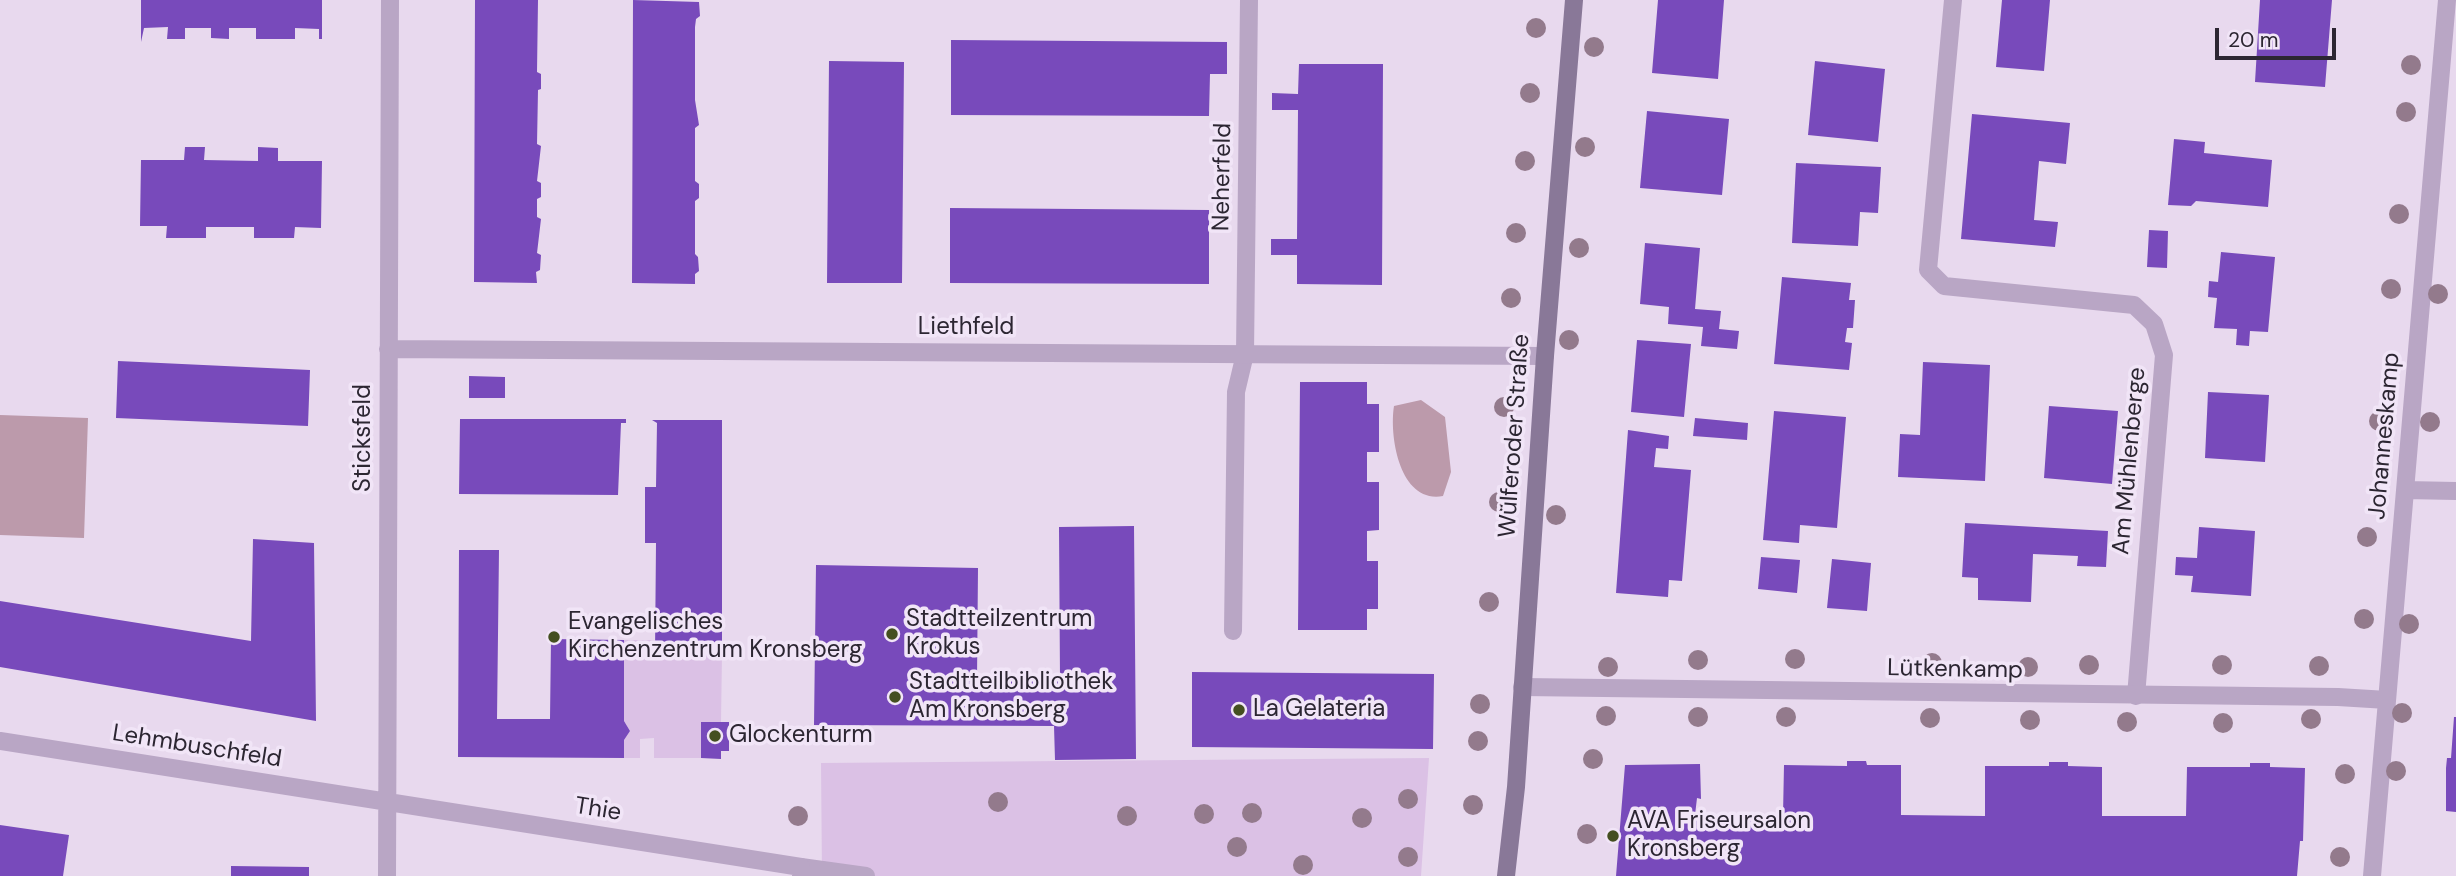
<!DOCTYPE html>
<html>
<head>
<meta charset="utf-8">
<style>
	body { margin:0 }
	#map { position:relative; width:2456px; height:876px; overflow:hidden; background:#e8d9ee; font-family:"DM Sans",sans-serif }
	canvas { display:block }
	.scale { position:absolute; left:2215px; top:28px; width:121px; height:32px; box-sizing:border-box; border:4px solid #2c2632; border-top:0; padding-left:9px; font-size:21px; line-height:24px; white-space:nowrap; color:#2c2632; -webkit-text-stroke:5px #f1e5f7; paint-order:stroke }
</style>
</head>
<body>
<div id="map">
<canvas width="2456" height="876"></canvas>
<div class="scale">20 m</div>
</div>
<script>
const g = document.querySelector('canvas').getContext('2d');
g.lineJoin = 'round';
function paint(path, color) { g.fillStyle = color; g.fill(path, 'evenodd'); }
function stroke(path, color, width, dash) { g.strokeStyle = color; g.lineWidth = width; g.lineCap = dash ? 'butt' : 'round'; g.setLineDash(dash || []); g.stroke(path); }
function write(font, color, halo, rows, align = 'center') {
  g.font = font + ' "DM Sans",sans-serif'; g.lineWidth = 7; g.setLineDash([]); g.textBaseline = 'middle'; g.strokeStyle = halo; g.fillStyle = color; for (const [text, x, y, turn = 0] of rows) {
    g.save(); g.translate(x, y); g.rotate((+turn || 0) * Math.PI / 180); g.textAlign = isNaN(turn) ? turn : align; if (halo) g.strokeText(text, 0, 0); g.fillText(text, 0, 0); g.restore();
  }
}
paint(new Path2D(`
	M1421,400L1445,417L1451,472L1443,496C1400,504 1389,437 1394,406Z
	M0,415L88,418L84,538L0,535Z`), '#bc9aab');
paint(new Path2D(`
	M624,640H655V653L722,654L721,722H701V758H654V738L640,739V758H624V740L630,731L624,721Z
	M1429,758L1421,876H822L821,763Z`), '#dbc1e5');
paint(new Path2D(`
	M141,0H322V39H319V29L295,28V39H256V28H229V39L211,38V28H185V39H167L168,27L144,28L141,42Z
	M475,0H538L537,72L541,74V89L538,90L537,144L541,146L537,181L541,183V197L537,199V217L541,219L537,253L541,255L540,270L536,272L537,283L474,282Z
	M633,0L699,2L700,16L696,19L695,27V100L699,125L695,128V181L699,184V198L695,201V254L698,257L699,271L695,274V284L632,283Z
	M1658,0H1724L1718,79L1652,73Z
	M2002,0H2050L2044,71L1996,67Z
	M2260,0H2332L2325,87L2255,82Z
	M951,40L1227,42V74H1210L1209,116L951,115Z
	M829,61L904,62L902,283H827Z
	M1815,61L1885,69L1878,142L1808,135Z
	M1299,64H1383L1382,285L1297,284V255H1271V239H1297L1298,110H1272V93L1298,94Z
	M1647,111L1729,119L1722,195L1640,188Z
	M1972,114L2070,123L2066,164L2039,161L2034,220L2058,222L2055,247L1961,239Z
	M2174,139L2205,142L2204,153L2272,160L2268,207L2196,201L2191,206L2168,205Z
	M185,147H205L204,160L258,161V147L278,148V161H322L321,228L295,227L294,238H254V227H206V238H166L167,226H140L141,160H184Z
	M1796,163L1881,167L1878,213L1860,212L1858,246L1792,243Z
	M950,208L1209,210V284L950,283Z
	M2149,230L2168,231L2167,268L2147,267Z
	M1645,243L1700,248L1695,309L1721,311L1719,329L1739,331L1737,349L1701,346L1703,327L1668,324L1669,307L1640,304Z
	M2221,252L2275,257L2268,332L2250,331L2249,346L2236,345L2237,329L2214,328L2217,298L2208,297L2209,281L2218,282Z
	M1782,277L1851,283L1849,300H1855L1853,328H1847L1845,342L1852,343L1849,370L1774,364Z
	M1637,340L1691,344L1684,417L1631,412Z
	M118,361L310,370L308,426L116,418Z
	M1923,362L1990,365L1985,481L1898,477L1900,434L1920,435Z
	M469,376L505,377V398H469Z
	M1300,382H1367V404H1379V452H1367V482H1379V530L1367,531V561H1378V609H1367V630H1298Z
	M2208,392L2269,395L2265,462L2205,458Z
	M2049,406L2118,411L2112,484L2044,478Z
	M1774,411L1846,417L1837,528L1800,525L1799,543L1763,540Z
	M1695,418L1748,423L1747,440L1693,436Z
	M460,419H626V423H621L618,495L459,494Z
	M652,420H722V654H655L656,543H645V487H656L657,423Z
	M1628,430L1669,436L1668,449L1656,448L1654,467L1691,470L1682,581L1669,580L1668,597L1616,593Z
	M1965,523L2108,531L2106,567L2077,566L2078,556L2033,554L2031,602L1978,600V578L1962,577Z
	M1134,526L1136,759L1055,760L1054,726L814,725L816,565L978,568L977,679H1060L1059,527Z
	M2199,527L2255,531L2251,596L2191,592L2193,576L2175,575L2176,557L2197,558Z
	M253,539L314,543L316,721L0,667V601L251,641Z
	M459,550H499L497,719H550L551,639L624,640V721L630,731L624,740V758L458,757Z
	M1761,557L1800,560L1797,593L1758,589Z
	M1832,559L1871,563L1867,611L1827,608Z
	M1192,672L1434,674L1433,749L1192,747Z
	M2454,717H2456V812L2446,811V768L2447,758H2451Z
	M701,722H729V751H721V759L701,758Z
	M1847,761H1866L1867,765H1901V815L1985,816V766H2049V762H2068V766L2102,767V816H2186L2187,767H2250V763H2270V767L2305,768L2303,841H2300L2297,876H1616L1625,765L1700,764L1701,799L1697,798L1695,815H1783L1784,765L1847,766Z
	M0,825L69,835L63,876H0Z
	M231,866L309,867V876H231Z`), '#784abb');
stroke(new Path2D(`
	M1953,0L1928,270L1944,286L2134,305L2154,324L2164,355L2136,696
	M1233,631L1236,392L1245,354`), '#b9a6c5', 18);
stroke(new Path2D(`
	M801,867L866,876`), '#b9a6c5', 18);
stroke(new Path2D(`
	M388,349L1545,356
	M1245,354L1249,0
	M2405,490L2456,491
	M1522,687L2338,697L2387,700
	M0,741L801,867V876
	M387,876L390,0
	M2372,876L2447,0`), '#b9a6c5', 18);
stroke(new Path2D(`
	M1506,876L1516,787L1545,356L1574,0`), '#897898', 18);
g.fillStyle = '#937a8c';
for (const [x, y] of [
	[1536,28],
	[1594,47],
	[2411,65],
	[1530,93],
	[2406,112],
	[1585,147],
	[1525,161],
	[2399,214],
	[1516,233],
	[1579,248],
	[2391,289],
	[2438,294],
	[1511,298],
	[1569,340],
	[1504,407],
	[2379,421],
	[2430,422],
	[1499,502],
	[1556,515],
	[2367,537],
	[1489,602],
	[2364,619],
	[2409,624],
	[1795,659],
	[1698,660],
	[1932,663],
	[2089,665],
	[2222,665],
	[2319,666],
	[1608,667],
	[2028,667],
	[1480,704],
	[2402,713],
	[1606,716],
	[1698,717],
	[1786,717],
	[1930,718],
	[2311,719],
	[2030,720],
	[2127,722],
	[2223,723],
	[1478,741],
	[1593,759],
	[2396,771],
	[2345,774],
	[1408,799],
	[998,802],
	[1473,805],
	[1252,813],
	[1204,814],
	[798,816],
	[1127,816],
	[1362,818],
	[1587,834],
	[1237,847],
	[1408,857],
	[2340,857],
	[1303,865]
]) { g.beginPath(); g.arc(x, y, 10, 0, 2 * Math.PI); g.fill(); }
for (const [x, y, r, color] of [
	[892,634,7,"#444f20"],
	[554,637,7,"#444f20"],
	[895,697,7,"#444f20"],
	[1239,710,7,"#444f20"],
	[715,736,7,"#444f20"],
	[1613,836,7,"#444f20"]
]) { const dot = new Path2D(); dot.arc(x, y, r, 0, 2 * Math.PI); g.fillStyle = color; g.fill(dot); stroke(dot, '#f1e5f7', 2.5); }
write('24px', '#2c2632', '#f1e5f7', [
	["Neherfeld",1223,177,-89],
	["Liethfeld",966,328],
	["Wülferoder Straße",1515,436,-86],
	["Johanneskamp",2385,436,-85],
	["Sticksfeld",364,438,-90],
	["Am Mühlenberge",2130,461,-85],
	["Lütkenkamp",1955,670,1],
	["Lehmbuschfeld",197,747,9],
	["Thie",598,810,9]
]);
write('24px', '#2c2632', '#f1e5f7', [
	["Stadtteilzentrum",906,620],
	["Krokus",906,648],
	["Evangelisches",568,623],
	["Kirchenzentrum Kronsberg",568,651],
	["Stadtteilbibliothek",909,683],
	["Am Kronsberg",909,711],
	["La Gelateria",1253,710],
	["Glockenturm",729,736],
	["AVA Friseursalon",1627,822],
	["Kronsberg",1627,850]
], 'left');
</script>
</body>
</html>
